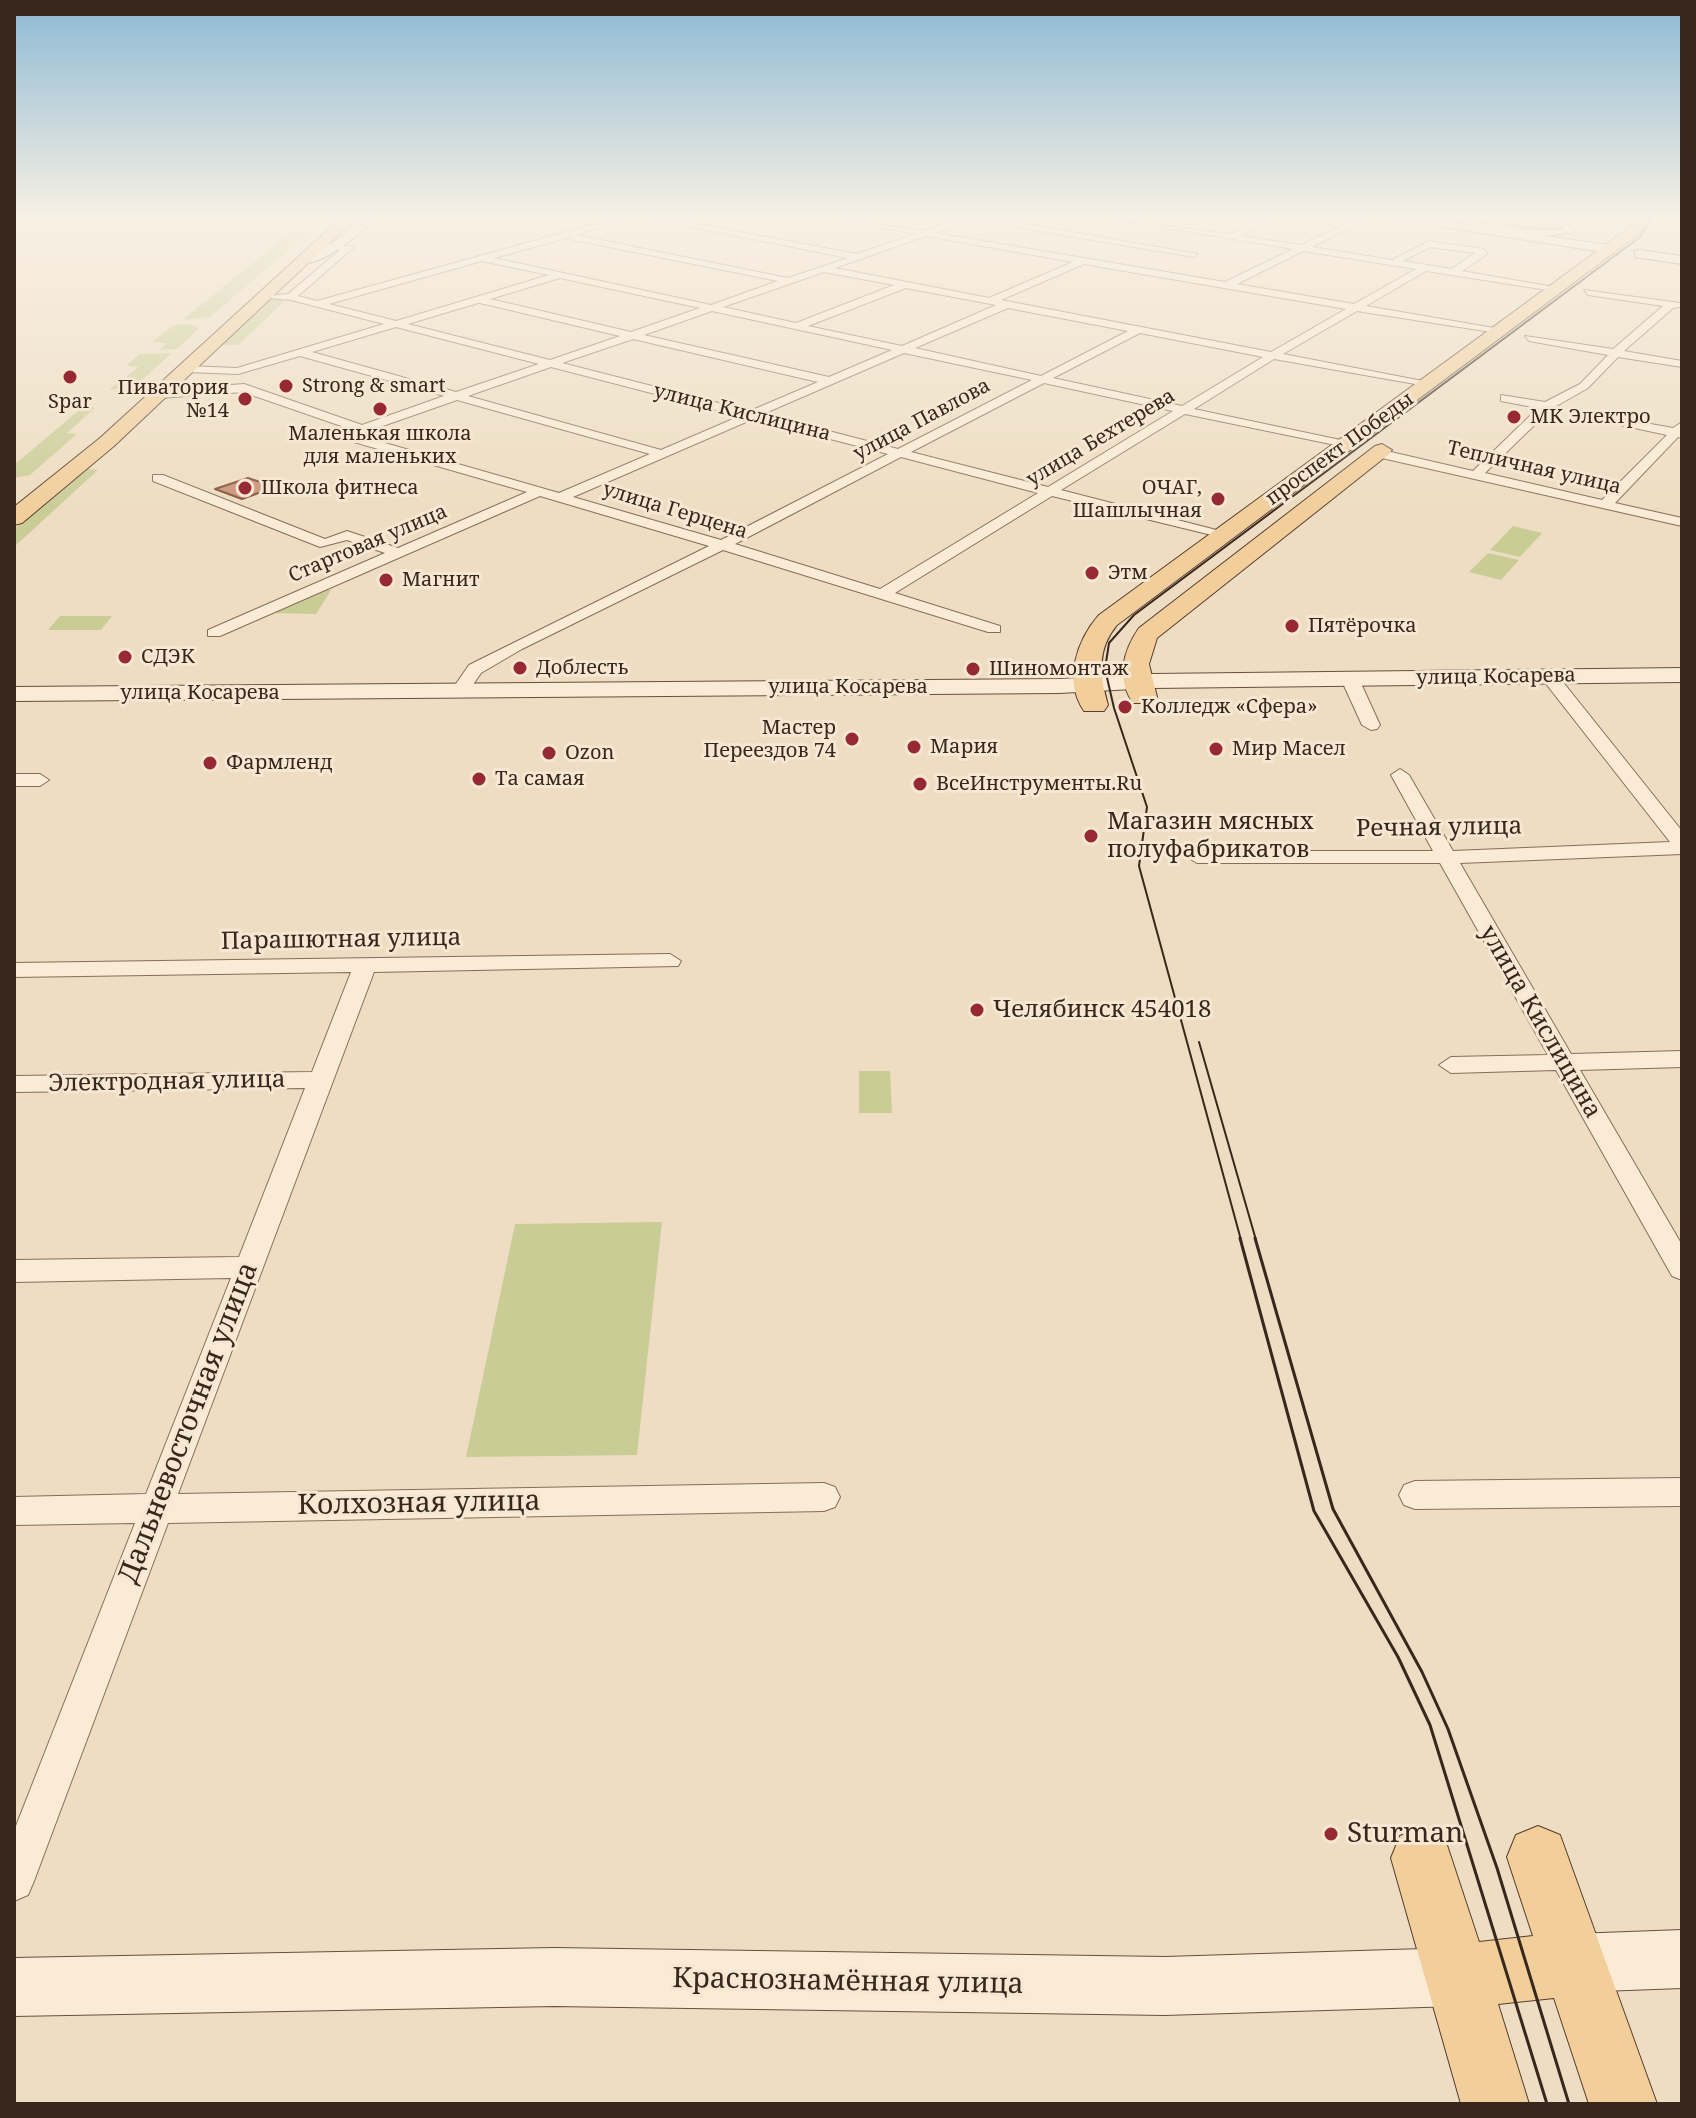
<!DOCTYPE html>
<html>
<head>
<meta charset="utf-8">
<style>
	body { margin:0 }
	#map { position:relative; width:1696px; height:2118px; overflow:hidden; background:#eeddc2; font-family:"Noto Serif",serif }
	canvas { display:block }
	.frame { position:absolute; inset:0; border:16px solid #37271d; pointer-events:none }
</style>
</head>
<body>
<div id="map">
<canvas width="1696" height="2118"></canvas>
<div class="frame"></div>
</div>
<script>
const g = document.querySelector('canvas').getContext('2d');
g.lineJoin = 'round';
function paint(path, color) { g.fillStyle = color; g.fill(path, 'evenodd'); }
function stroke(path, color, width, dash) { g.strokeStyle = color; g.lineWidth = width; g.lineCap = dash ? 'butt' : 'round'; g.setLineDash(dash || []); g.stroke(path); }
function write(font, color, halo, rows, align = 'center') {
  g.font = font + ' "Noto Serif",serif'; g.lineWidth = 6; g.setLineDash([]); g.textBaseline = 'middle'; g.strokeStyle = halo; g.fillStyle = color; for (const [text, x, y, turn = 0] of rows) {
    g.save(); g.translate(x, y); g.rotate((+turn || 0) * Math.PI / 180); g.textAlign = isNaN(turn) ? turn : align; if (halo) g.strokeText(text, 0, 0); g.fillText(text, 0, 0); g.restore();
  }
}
paint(new Path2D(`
	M1420,218H1581L1582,219H1560L1579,232L1556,238Z
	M293,231L310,232L210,317L182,320Z
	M269,298H281L284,302L238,345H221Z
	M188,324L199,328L177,349L159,350L167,343L152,342L174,325Z
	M172,353L135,386L109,390L139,367L126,366L140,354Z
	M85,405L95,408L67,433L77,434L30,475L14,478V465Z
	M88,469L98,470L14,547V529Z
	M1513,526L1542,533L1520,557L1490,550Z
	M1488,553L1519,560L1501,580L1469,572Z
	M318,590H331L316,614L269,613Z
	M60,616H112L101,630H48Z
	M859,1071H890L892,1113H859Z
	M662,1222L637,1455L466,1457L515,1224Z`), '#cacc96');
const building = new Path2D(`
	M248,478L275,487L242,499L215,489Z`);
paint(building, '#cc9378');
stroke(building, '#86553f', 2);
const street = new Path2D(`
	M617,218H631L576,235L788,278L848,258L652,219L665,218L857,254L915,234L830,218L925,231L962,218H991L1198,254L1193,257L973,220L936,233L1225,282L1293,249L1107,218L1229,234L1266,218H1278L1240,236L1301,245L1357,218H1368L1312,247L1392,260L1429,241L1484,249L1487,254L1462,271L1565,289L1560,292L1426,271L1366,306L1500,329L1504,334L1357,311L1283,354L1428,382L1432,383V387L1274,359L1194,409L1350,442V448L1185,414L1061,490L1228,533V539L1052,496L895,593L1000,626V632H988L723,550L522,649L481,673L466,695H454L451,691L469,665L709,546L540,496L220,636H208V630L385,553L347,540L320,547L153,481V475H163L325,539L347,531L398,548L527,492L340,438V432L350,429L243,392L160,398L154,394L156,391L244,384L362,425L444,396L300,356L238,374L187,372L181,369L187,366L237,368L384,324L291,300L256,297L288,294L340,250L334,249V245L354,247L298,296L317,301ZM926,236L1073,262L989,298L835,268ZM570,237L574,240L778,281L711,305L494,258ZM1430,247L1475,253L1451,269L1403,261ZM1303,251L1416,269L1354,304L1237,284ZM482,261L549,275L396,321L329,304ZM1084,264L1346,309L1271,352L1001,300ZM824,272L894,285L796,323L723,307ZM560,278L700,308L631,332L490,299ZM906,288L996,305L902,346L808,326ZM478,303H480L620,336L550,360L408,324ZM1008,308L1128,331L1041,376L915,348ZM712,311L892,350L829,377L644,335ZM396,327L539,364L456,392L312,352ZM1140,333L1263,357L1182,406L1053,378ZM633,339L818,382L750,411L562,363ZM904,353L1032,380L898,449L763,414ZM551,367L740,416L661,450L468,396ZM1044,383L1173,411L1048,487L911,452ZM457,400L650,454L559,493L357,435ZM753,419L888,454L721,540L573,497ZM901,457L1038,493L880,589L735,544Z
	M1429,218L1539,230H1564L1551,218H1560L1576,232L1539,236Z
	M1584,290L1680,303V307L1673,308L1624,351L1682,361V367L1618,357L1588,388L1551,409L1485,473L1602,500L1667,435L1611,423V417L1673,428L1682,422V438L1678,437L1615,503L1682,518V526L1373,456V450L1378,449L1473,471L1538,408L1501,401V395L1545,402L1580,384L1608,355L1529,341L1525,336L1613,349L1663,306L1588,295Z
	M1549,671L1555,672L1682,831V854L1460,863L1571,1054L1682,1051V1067L1580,1070L1682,1245V1280L1672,1276L1556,1070L1451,1073L1439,1065L1451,1057L1548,1055L1440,863H1197L1187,857L1197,851H1433L1391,775L1400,769L1409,775L1453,851L1670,842L1543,680V672Z
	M1350,674L1359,679L1380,725L1377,729L1371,730L1362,725L1341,679Z
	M14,774H40L49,780L40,786H14Z
	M670,954L681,961L678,966L374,972L178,1494L824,1483L835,1487L840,1497L835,1507L824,1511L168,1523L34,1881L28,1895L14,1901V1831L135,1523L14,1525V1497L146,1494L231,1278L14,1282V1260L239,1257L305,1088L14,1092V1076L312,1072L351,972L14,977V963Z
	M1682,1478V1506L1415,1509L1404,1505L1399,1495L1404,1485L1415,1481Z`);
const secondary = new Path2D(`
	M362,218H375C362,233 314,274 295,260L336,241Z
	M1385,218H1418L1609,245L1615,249L1609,253Z
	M1640,250L1682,256V264L1635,257V251Z
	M1682,668V682L1152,688L1059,693L14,701V687L1059,679L1152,674Z
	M1682,1930V1988L1574,1992L1554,1983L1545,1963L1554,1943L1574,1934Z
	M554,1948L1165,1957L1456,1948L1476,1957L1485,1977L1476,1997L1456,2006L1165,2015L554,2006L14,2016V1958Z`);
const primary = new Path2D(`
	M341,218H356L114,446L22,523L14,525V507L100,438Z
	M1635,218H1649L1640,233L1117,625C1096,650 1100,676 1108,705L1104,711H1084C1063,680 1077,640 1099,615L1630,227Z
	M1382,444L1392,450L1389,454L1157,638L1149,664L1157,697L1153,703H1133C1116,678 1123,651 1139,628L1375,446Z
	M1538,1826L1560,1835L1657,2104H1589L1554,1998L1498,2004L1529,2104H1461L1391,1858L1400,1836L1422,1827L1444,1836L1479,1942L1533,1936L1507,1857L1516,1835Z`);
stroke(street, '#876d59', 2);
stroke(secondary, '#694f3c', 2);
stroke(primary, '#553c2e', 2);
paint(street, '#f9ebd5');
paint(secondary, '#f9ebd5');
paint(primary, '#f1ce9a');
stroke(new Path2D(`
	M1199,1042L1256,1240
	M1241,1240L1139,866L1147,807L1114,708L1105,669L1109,643L1134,615L1640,237L1653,218`), '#37271d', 2);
stroke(new Path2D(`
	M1240,1238L1314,1511L1398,1657L1430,1725L1547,2104
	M1255,1238L1333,1509L1422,1672L1448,1729L1497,1868L1569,2104`), '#37271d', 3);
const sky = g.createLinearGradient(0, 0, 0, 515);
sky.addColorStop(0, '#8db9d4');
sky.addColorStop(0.42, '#f7f0e4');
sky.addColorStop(1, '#f7f0e400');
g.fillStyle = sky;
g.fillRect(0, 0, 1696, 515);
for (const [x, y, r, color] of [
	[70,377,8,"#962934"],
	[286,386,8,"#962934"],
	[245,399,8,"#962934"],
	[380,409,8,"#962934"],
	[1514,417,8,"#962934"],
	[245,488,8,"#962934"],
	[1218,499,8,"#962934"],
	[1092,573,8,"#962934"],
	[386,580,8,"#962934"],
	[1292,626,8,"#962934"],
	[125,657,8,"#962934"],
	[520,668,8,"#962934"],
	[973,669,8,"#962934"],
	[1125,707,8,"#962934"],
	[852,739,8,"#962934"],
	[914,747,8,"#962934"],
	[1216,749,8,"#962934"],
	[549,753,8,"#962934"],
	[210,763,8,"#962934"],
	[479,779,8,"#962934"],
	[920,784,8,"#962934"],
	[1091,836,8,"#962934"],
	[977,1010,8,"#962934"],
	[1331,1834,8,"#962934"]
]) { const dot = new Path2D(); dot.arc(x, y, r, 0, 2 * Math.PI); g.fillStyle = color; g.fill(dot); stroke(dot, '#f5e7d1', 3); }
write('20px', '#37271d', '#f5e7d1', [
	["Strong & smart",302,386],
	["Пиватория",229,388,"right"],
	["№14",229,411,"right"],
	["Spar",70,402,"center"],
	["МК Электро",1530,417],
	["Маленькая школа",380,434,"center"],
	["для маленьких",380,457,"center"],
	["Школа фитнеса",261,488],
	["ОЧАГ,",1202,488,"right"],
	["Шашлычная",1202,511,"right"],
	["Этм",1108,573],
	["Магнит",402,580],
	["Пятёрочка",1308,626],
	["СДЭК",141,657],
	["Доблесть",536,668],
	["Шиномонтаж",989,669],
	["Колледж «Сфера»",1141,707],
	["Мастер",836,728,"right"],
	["Переездов 74",836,751,"right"],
	["Мария",930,747],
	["Мир Масел",1232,749],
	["Ozon",565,753],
	["Фармленд",226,763],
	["Та самая",495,779],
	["ВсеИнструменты.Ru",936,784]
], 'left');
write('20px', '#37271d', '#f5e7d1', [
	["улица Кислицина",742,413,14],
	["улица Павлова",922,420,-28],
	["улица Бехтерева",1101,438,-31],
	["проспект Победы",1340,449,-36],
	["Тепличная улица",1534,468,13],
	["улица Герцена",675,511,17],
	["Стартовая улица",368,544,-23],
	["улица Косарева",1496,677,-1],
	["улица Косарева",848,687],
	["улица Косарева",200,693]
]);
write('24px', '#37271d', '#f5e7d1', [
	["Магазин мясных",1107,822],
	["полуфабрикатов",1107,850],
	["Челябинск 454018",993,1010]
], 'left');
write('24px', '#37271d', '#f5e7d1', [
	["Речная улица",1439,828,-1],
	["Парашютная улица",341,940,-1],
	["улица Кислицина",1540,1022,60],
	["Электродная улица",167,1082,-1]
]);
write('28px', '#37271d', '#f5e7d1', [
	["Дальневосточная улица",189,1423,-69],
	["Колхозная улица",419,1504,-1],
	["Краснознамённая улица",848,1982,1]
]);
write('28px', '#37271d', '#f5e7d1', [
	["Sturman",1347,1834]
], 'left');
</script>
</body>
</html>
